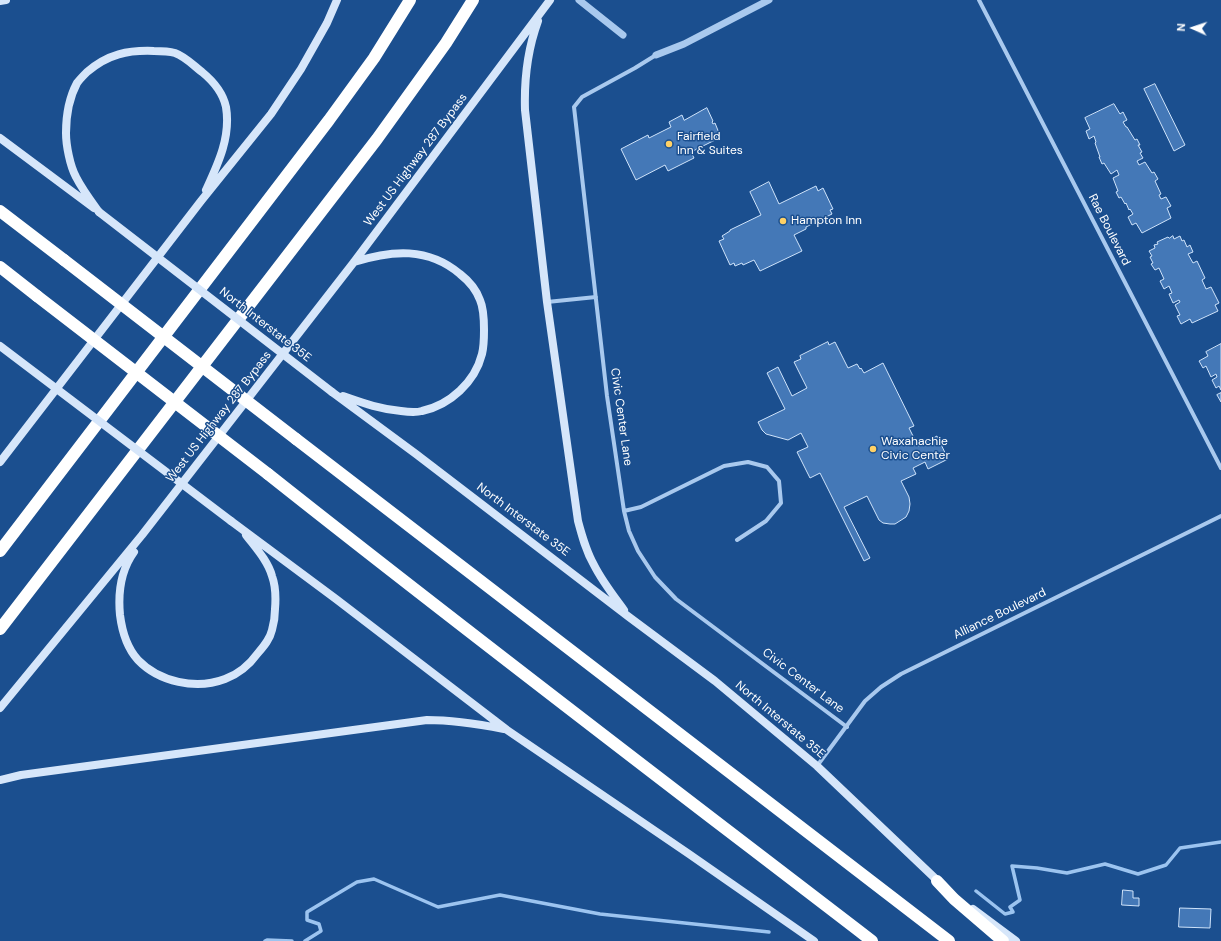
<!DOCTYPE html>
<html>
<head>
<meta charset="utf-8">
<style>
	body { margin:0 }
	#map { position:relative; width:1221px; height:941px; overflow:hidden; background:#1b4f8f; font-family:"DM Sans",sans-serif }
	canvas { display:block }
	.north { position:absolute; left:1173px; top:8px; width:40px; height:40px; -webkit-text-stroke:3px #1b4f8f; paint-order:stroke; rotate:273deg; font-size:11px; font-weight:700; line-height:16px; text-align:center; color:#fff }
	.north::after { content:''; display:block; margin:auto; width:14px; height:18px; background:#fff; clip-path:polygon(50% 0,100% 100%,50% 72%,0 100%) }
</style>
</head>
<body>
<div id="map">
<canvas width="1221" height="941"></canvas>
<div class="north">N</div>
</div>
<script>
const g = document.querySelector('canvas').getContext('2d');
g.lineJoin = 'round';
function stroke(path, color, width, dash) { g.strokeStyle = color; g.lineWidth = width; g.lineCap = dash ? 'butt' : 'round'; g.setLineDash(dash || []); g.stroke(path); }
function paint(path, color) { g.fillStyle = color; g.fill(path, 'evenodd'); }
function write(font, color, halo, rows, align = 'center') {
  g.font = font + ' "DM Sans",sans-serif'; g.lineWidth = 3; g.setLineDash([]); g.textBaseline = 'middle'; g.strokeStyle = halo; g.fillStyle = color; for (const [text, x, y, turn = 0] of rows) {
    g.save(); g.translate(x, y); g.rotate((+turn || 0) * Math.PI / 180); g.textAlign = isNaN(turn) ? turn : align; if (halo) g.strokeText(text, 0, 0); g.fillText(text, 0, 0); g.restore();
  }
}
stroke(new Path2D(`
	M976,891L1005,914L1013,912L1010,907L1020,900L1012,866L1037,868L1067,873L1105,864L1138,874L1166,865L1180,848L1221,842
	M265,941L267,940L292,941
	M305,941L321,931L319,924L307,920V912L357,882L374,879L438,907L500,895L600,914L769,932`), '#9cc4f0', 3.5);
const building = new Path2D(`
	M1155,84L1185,145L1174,151L1144,89Z
	M1114,104L1120,114L1123,112L1127,120L1123,122L1126,127H1127L1135,140L1137,139L1140,145H1138L1142,152L1140,153L1143,158L1137,161L1139,165L1145,162L1152,173L1154,172L1158,179L1155,181L1161,194L1159,195L1161,199L1166,197L1171,206L1167,208L1171,218L1142,233L1136,223L1132,225L1128,217L1133,214L1130,209L1129,210L1126,203L1125,204L1121,197L1119,198L1116,192L1118,191L1113,178L1119,175L1117,170L1111,174L1104,163L1102,164L1099,157H1100L1095,143L1096,142L1094,136L1089,139L1086,131L1090,129L1085,118Z
	M707,108L713,121L712,122L713,124L715,123L719,133L716,135L717,139L691,152L694,158L668,171L665,165L636,180L621,149L648,135L649,138L671,127L669,122L682,115L684,120Z
	M769,182L779,204L816,186L818,191L823,188L833,209L830,210L832,214L806,227V229L794,235L802,251L760,271L754,260L743,265L742,263L735,266L734,263L730,265L719,241L724,239L722,236L730,231V230L761,215L750,192Z
	M1173,236L1174,239L1180,236L1182,241L1184,240L1187,247L1190,245L1193,252L1188,254L1193,263L1197,261L1205,278L1202,280L1206,289L1211,287L1219,303L1215,305L1218,311L1192,323L1190,319L1181,324L1177,316L1180,315L1175,305L1180,302L1179,300L1173,303L1169,294L1172,293L1169,286L1164,289L1160,281L1164,279L1159,268L1155,270L1151,264L1153,263L1150,257L1152,256L1149,251L1155,248L1154,245L1158,244L1157,242L1168,237L1169,238Z
	M828,342L829,345L835,342L848,368L857,364L860,369L861,368L864,373L883,363L914,426L909,428L918,446L937,436L948,459L928,469L925,462L913,468L916,474L901,481L909,497L910,504L909,511L906,517L895,524H890L883,523L879,520L867,496L844,507L870,558L864,561L820,473L810,478L797,452L808,447L801,433L788,440L766,434L762,430L758,422L785,409L767,373L778,367L792,396L807,388L794,362L801,359L800,356Z
	M1221,344V390L1219,386L1216,388L1212,380L1217,377L1216,374L1211,377L1206,366L1203,368L1199,361L1208,356L1206,352Z
	M1221,393V402L1217,395Z
	M1123,890L1133,891V898H1139V906L1122,905Z
	M1180,908L1211,909L1210,928L1179,927Z`);
paint(building, '#4478b7');
stroke(building, '#cfe3fa', 1);
stroke(new Path2D(`
	M979,0L1221,468
	M656,55L635,68L582,97L574,107L607,396L624,511L629,531L638,551L655,577L676,599L847,727
	M547,302L596,297
	M624,511L641,507L724,466L748,462L767,467L779,481L781,503L766,521L737,540
	M817,766L865,701L881,687L901,674L1221,516`), '#a9c9ee', 4);
stroke(new Path2D(`
	M579,0L623,35
	M656,55L684,44L769,0`), '#a9c9ee', 7);
stroke(new Path2D(`
	M0,1L6,0
	M538,21C527,51 524,78 525,110L547,302L578,521C582,536 586,551 594,565C602,581 613,595 624,610
	M0,138L94,208
	M99,212C91,201 82,189 76,177C70,166 66,145 66,133C66,116 69,98 77,83C80,79 84,75 87,72C108,54 128,50 154,51C161,51 168,51 175,53C186,57 194,66 202,72C213,81 223,93 226,107C231,137 218,164 206,190
	M332,392L416,454L629,617L715,681L817,766L940,883
	M343,396C363,403 379,409 401,411C408,412 415,413 422,411C450,405 475,382 482,354C484,346 484,337 484,330C484,320 484,309 480,300C476,289 469,281 460,274C428,247 392,250 354,262
	M0,462L201,201L271,114L301,69L327,23L337,0
	M231,521L336,599L507,730L689,854L814,941
	M134,552C121,570 118,594 120,615C122,631 127,648 138,660C159,682 196,690 225,679C239,674 250,664 258,653C264,646 270,639 272,630C274,623 275,616 275,609C276,597 276,587 272,576C268,561 255,547 246,535
	M0,708L142,535L354,262L550,0
	M0,780L21,775L427,720C453,720 478,724 504,729
	M973,909L1016,941`), '#d6e6fa', 8);
stroke(new Path2D(`
	M0,211L64,260
	M0,267L37,296
	M296,439L949,941
	M268,474C467,632 670,786 872,941
	M0,551L329,120L374,58L410,0
	M0,629L377,139L446,43L473,0
	M937,881L954,899L1003,941`), '#fff', 12);
stroke(new Path2D(`
	M99,212L332,392
	M0,346L231,521`), '#d6e6fa', 8);
stroke(new Path2D(`
	M64,260L296,439
	M37,296L268,474`), '#fff', 12);
for (const [x, y, r, color] of [
	[669,144,4,"#ffd166"],
	[783,221,4,"#ffd166"],
	[873,449,4,"#ffd166"]
]) { const dot = new Path2D(); dot.arc(x, y, r, 0, 2 * Math.PI); g.fillStyle = color; g.fill(dot); stroke(dot, '#1b4f8f', 1.5); }
write('12px', '#fff', '#1b4f8f', [
	["Fairfield",677,137],
	["Inn & Suites",677,151],
	["Hampton Inn",791,221],
	["Waxahachie",881,442],
	["Civic Center",881,456]
], 'left');
write('12px', '#fff', '#1b4f8f', [
	["West US Highway 287 Bypass",416,160,-53],
	["Rae Boulevard",1109,230,63],
	["North Interstate 35E",265,325,38],
	["West US Highway 287 Bypass",219,417,-52],
	["Civic Center Lane",621,417,82],
	["North Interstate 35E",523,520,37],
	["Alliance Boulevard",1000,614,-26],
	["Civic Center Lane",803,681,37],
	["North Interstate 35E",780,720,40]
]);
</script>
</body>
</html>
